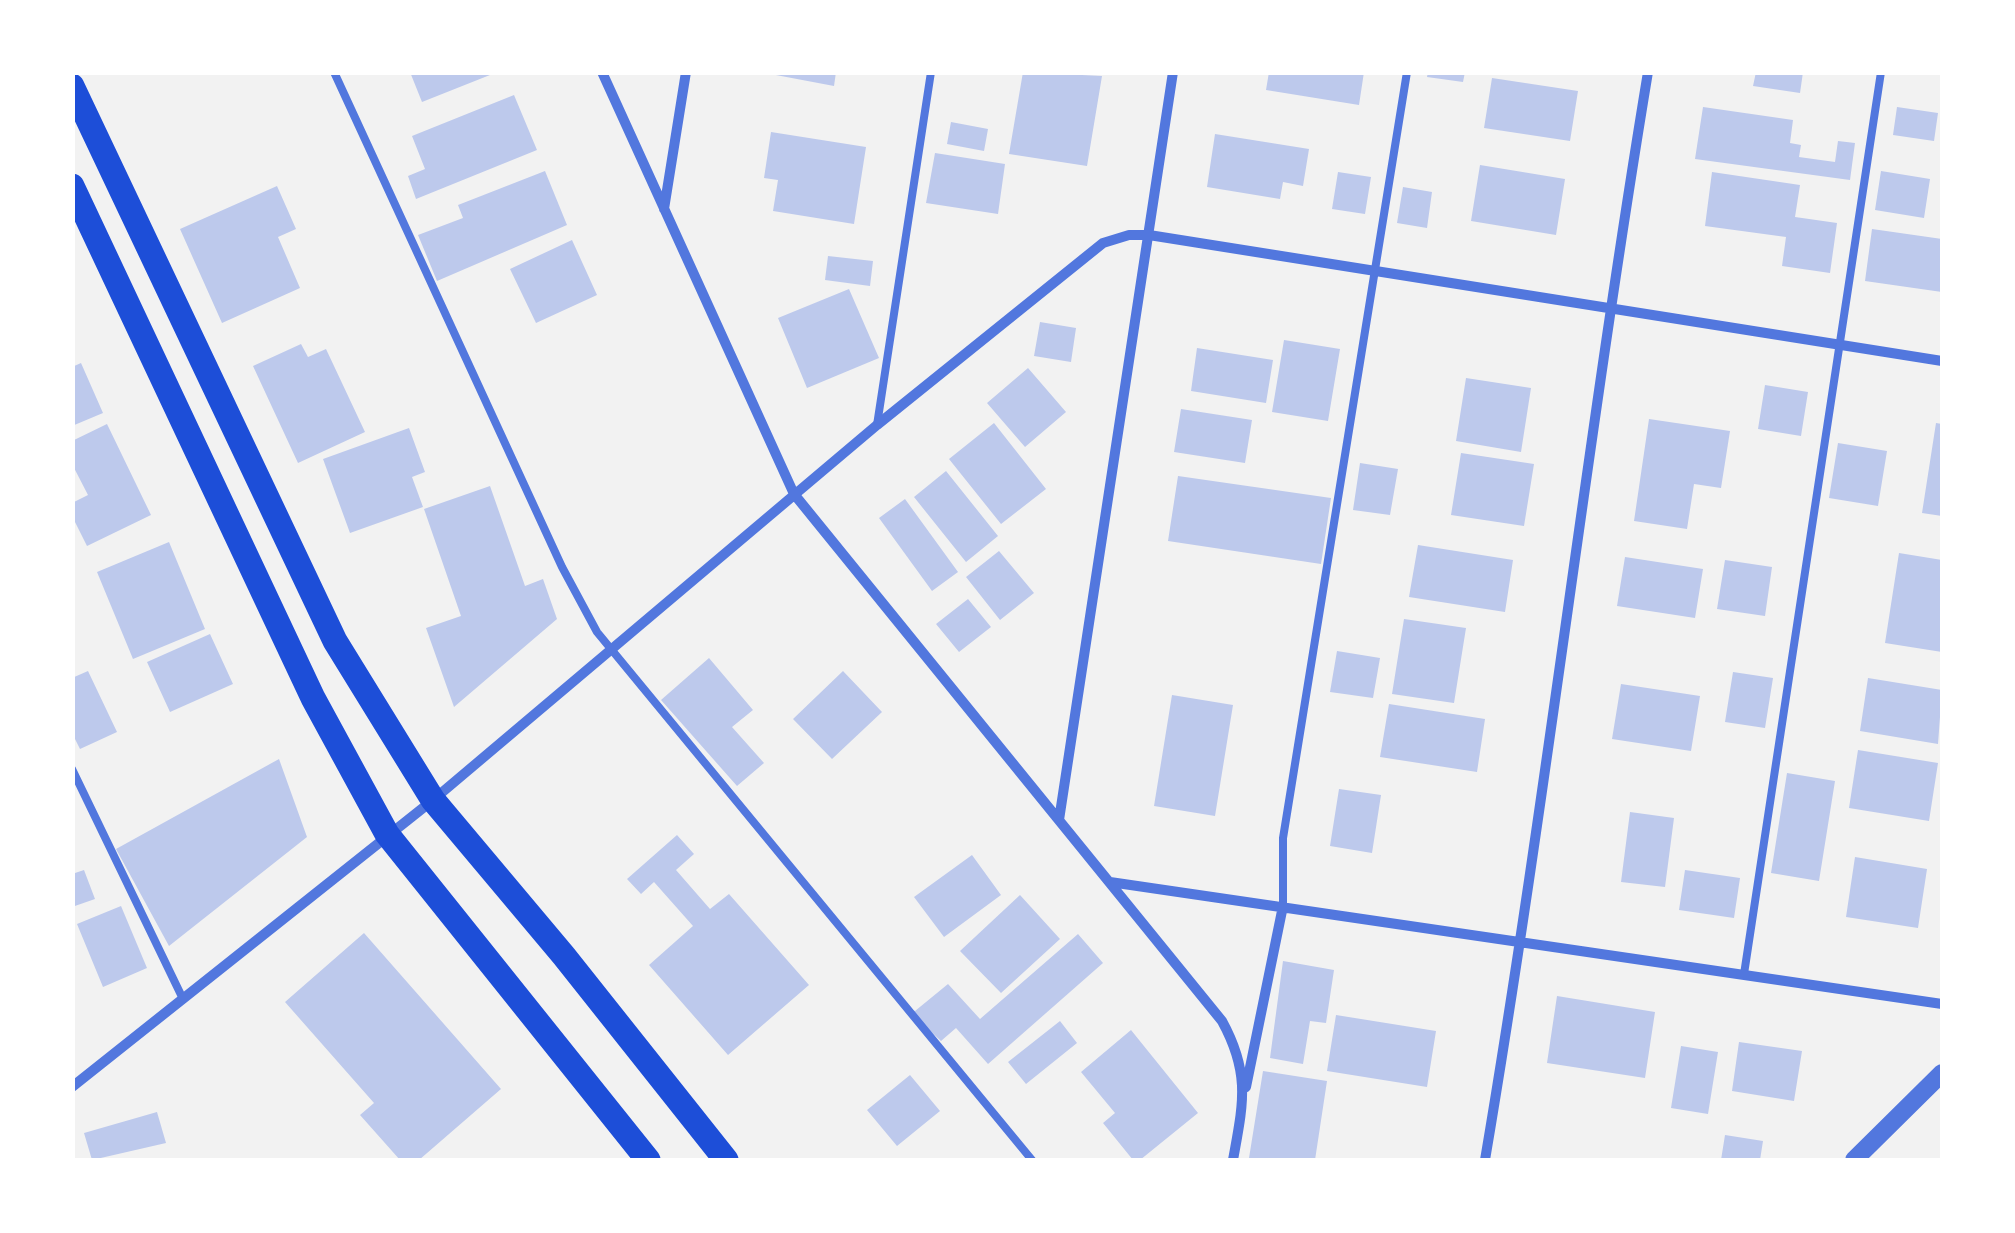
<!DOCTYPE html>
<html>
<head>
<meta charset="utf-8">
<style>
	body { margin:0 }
	#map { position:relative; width:2015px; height:1233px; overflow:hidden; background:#f2f2f2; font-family:Arial,sans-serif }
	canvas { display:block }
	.frame { position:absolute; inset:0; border:75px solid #fff; pointer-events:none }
</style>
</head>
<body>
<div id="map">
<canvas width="2015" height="1233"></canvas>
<div class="frame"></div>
</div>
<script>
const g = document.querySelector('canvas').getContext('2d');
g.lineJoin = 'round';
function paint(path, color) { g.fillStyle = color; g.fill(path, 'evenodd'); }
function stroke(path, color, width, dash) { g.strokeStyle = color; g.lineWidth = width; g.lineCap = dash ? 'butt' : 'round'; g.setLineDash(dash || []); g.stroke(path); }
paint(new Path2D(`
	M410,72H495V73L422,102Z
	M760,72H836L834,86Z
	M1023,72L1102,76L1087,166L1009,154Z
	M1269,72H1364L1359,105L1266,90Z
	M1428,72H1465L1463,82L1427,77Z
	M1756,72H1803L1800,93L1753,86Z
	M1492,78L1578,91L1570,141L1484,128Z
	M514,95L537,150L416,199L408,176L425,169L412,136Z
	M1703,107L1793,120L1790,143L1801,145L1799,157L1835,162L1838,141L1855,143L1850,180L1695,159Z
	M1897,107L1938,113L1934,141L1893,135Z
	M951,122L988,129L984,151L947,144Z
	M771,132L866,147L854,224L773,211L778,180L764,178Z
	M1215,134L1309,149L1303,186L1283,182L1280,199L1207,187Z
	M935,153L1005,164L998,214L926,203Z
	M1480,165L1565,179L1556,235L1471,221Z
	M545,171L567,225L437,281L418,235L463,218L458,205Z
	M1881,171L1930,179L1924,218L1875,210Z
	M1338,172L1371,177L1365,214L1332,209Z
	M1712,172L1800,185L1795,217L1837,223L1830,273L1782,266L1786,237L1705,226Z
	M277,186L296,229L278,237L300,288L222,323L180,229Z
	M1403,187L1432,192L1427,228L1397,223Z
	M1872,229L1942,239V292L1865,281Z
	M572,240L597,295L536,323L510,269Z
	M828,256L873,261L870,286L825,280Z
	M849,289L879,358L807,388L778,318Z
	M1040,322L1076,328L1071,362L1034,356Z
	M1284,340L1340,349L1328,421L1272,412Z
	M301,344L308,357L326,349L365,432L298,463L253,366Z
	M1197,348L1273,360L1266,403L1191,391Z
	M81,363L103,413L72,426V367Z
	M1028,368L1066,412L1025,447L987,403Z
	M1466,378L1531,388L1521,452L1456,441Z
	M1765,385L1808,392L1801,436L1758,429Z
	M1181,409L1252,420L1245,463L1174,452Z
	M1649,419L1730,431L1721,488L1694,484L1687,529L1634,521Z
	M994,423L1046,489L1001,524L949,459Z
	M1936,423L1942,424V516L1922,513Z
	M107,424L151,515L87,546L72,516V503L88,495L72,464V441Z
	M409,428L425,472L412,477L423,507L350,533L323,459Z
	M1838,443L1887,451L1878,506L1829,498Z
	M1461,453L1534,464L1524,526L1451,515Z
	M1360,463L1398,469L1390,515L1353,510Z
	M946,471L998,536L966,562L914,497Z
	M1178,476L1331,498L1321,564L1168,541Z
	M490,486L525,586L543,579L557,619L454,707L426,628L461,616L424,509Z
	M905,499L958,572L932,591L879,518Z
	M169,542L205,629L133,659L97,572Z
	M1418,545L1513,560L1505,612L1409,597Z
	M999,551L1034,593L1000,620L966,577Z
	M1899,553L1942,560V652L1885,643Z
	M1625,557L1703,569L1695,618L1617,606Z
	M1725,560L1772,567L1765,616L1717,609Z
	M968,599L991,627L959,652L936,624Z
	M1404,619L1466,628L1454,703L1392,694Z
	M210,634L233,684L170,712L147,662Z
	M1337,651L1380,658L1373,698L1330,692Z
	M709,658L753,710L732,727L764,763L737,786L661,700Z
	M88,671L117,732L80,749L72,733V678Z
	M843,671L882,712L832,759L793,719Z
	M1733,672L1773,678L1765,728L1725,722Z
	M1868,678L1942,690L1938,744L1860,731Z
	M1621,684L1700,696L1691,751L1612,739Z
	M1172,695L1233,705L1215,816L1154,806Z
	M1389,704L1485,719L1477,772L1380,757Z
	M1858,750L1938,763L1929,821L1849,808Z
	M279,759L307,837L169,946L116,849Z
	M1787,773L1835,781L1819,881L1771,873Z
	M1339,789L1381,795L1372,853L1330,846Z
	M1630,812L1674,818L1665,887L1621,882Z
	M677,835L694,854L676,870L710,909L729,894L809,985L728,1055L649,965L693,926L654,882L641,894L627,879Z
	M972,855L1001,895L944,937L914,897Z
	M1855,857L1927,869L1918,928L1846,917Z
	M84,870L95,899L72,907V874Z
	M1685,870L1740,878L1734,918L1679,910Z
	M1020,895L1060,939L1001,993L960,951Z
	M121,906L147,968L103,987L77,924Z
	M364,933L501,1089L419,1160H400L360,1115L374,1103L285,1002Z
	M1078,934L1103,963L988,1064L956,1028L941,1041L904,1006L915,1011L948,984L980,1019Z
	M1283,961L1334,970L1326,1023L1310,1021L1303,1064L1270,1058Z
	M1557,996L1655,1012L1645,1078L1547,1063Z
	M1336,1015L1436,1031L1427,1087L1327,1071Z
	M1060,1021L1077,1043L1026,1084L1008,1062Z
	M1131,1030L1198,1113L1140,1160H1133L1103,1123L1115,1113L1081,1072Z
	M1739,1042L1802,1051L1794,1101L1732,1091Z
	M1681,1046L1718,1052L1708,1114L1671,1108Z
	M1263,1071L1327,1081L1315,1160L1249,1158Z
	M910,1075L940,1111L897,1146L867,1110Z
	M157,1112L166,1143L92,1160L84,1133Z
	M1725,1135L1763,1141L1760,1160H1721Z`), '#bdc9ec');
stroke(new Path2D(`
	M334,72L562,567L597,632L1032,1160
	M877,425L931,72
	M72,769L183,999
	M1283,906V838L1407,72
	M1744,974L1881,72`), '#5277de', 8);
stroke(new Path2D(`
	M602,72L794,494L1222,1021C1251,1074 1243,1104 1233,1160
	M664,209L686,72
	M1059,820L1173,72
	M1110,882L1942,1004
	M72,1087L433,800L877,425L1103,243L1129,235H1149L1942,361
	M1246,1087L1283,906
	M1485,1160C1546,799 1588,434 1648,72`), '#5277de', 10);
stroke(new Path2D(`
	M1854,1160L1942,1073`), '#5277de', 18);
stroke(new Path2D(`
	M72,86L335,641L433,800L564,956L726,1160
	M72,186L313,698L387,834L648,1160`), '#1d4ed8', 25);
</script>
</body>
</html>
